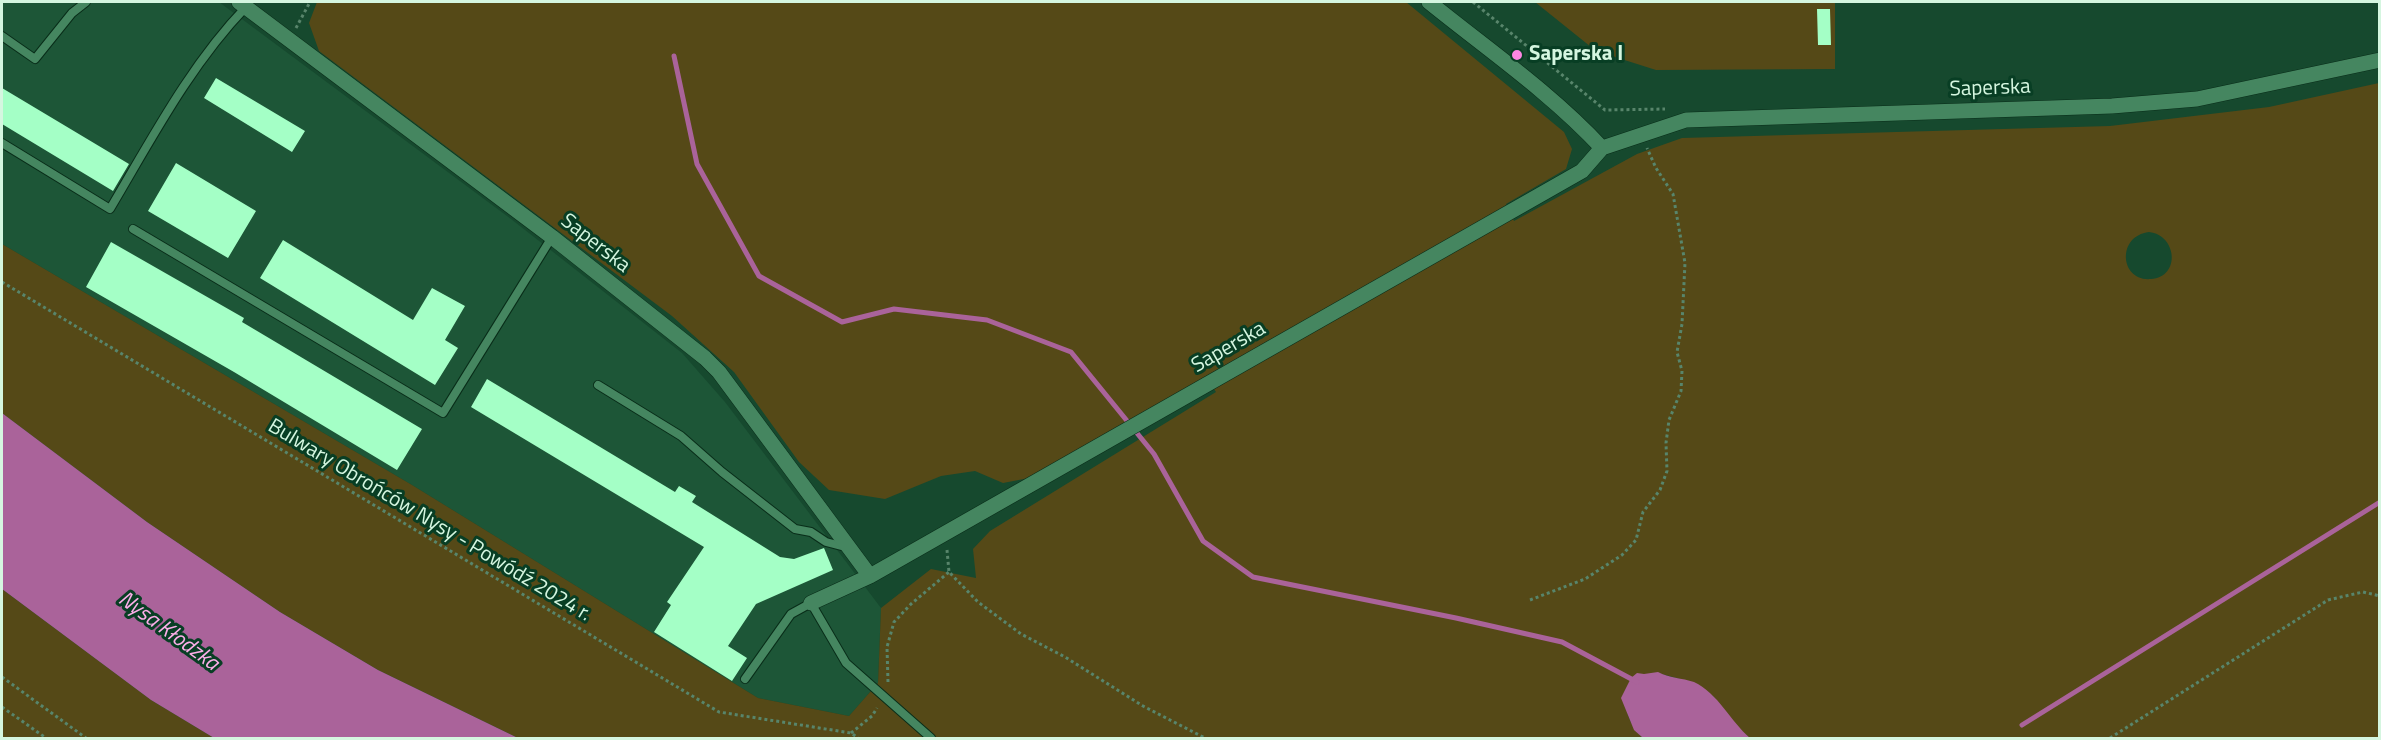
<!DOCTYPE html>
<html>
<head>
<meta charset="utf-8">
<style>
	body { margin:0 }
	#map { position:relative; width:2381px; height:740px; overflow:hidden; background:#16492e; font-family:"Titillium Web",sans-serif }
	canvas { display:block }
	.frame { position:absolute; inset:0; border:3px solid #d5f6e0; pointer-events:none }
</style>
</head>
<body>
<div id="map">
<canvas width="2381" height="740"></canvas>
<div class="frame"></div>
</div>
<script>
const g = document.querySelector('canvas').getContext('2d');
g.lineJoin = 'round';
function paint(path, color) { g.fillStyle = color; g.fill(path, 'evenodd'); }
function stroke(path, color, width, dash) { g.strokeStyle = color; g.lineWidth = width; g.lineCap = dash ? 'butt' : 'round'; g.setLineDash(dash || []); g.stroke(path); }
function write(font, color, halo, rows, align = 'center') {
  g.font = font + ' "Titillium Web",sans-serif'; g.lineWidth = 6; g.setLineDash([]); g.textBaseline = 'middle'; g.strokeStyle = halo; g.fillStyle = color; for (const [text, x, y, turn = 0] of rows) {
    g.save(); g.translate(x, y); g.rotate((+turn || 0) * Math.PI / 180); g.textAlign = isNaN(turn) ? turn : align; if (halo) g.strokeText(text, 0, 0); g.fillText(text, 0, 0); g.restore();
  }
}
paint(new Path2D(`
	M2,2H219L511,219L682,353L725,402L881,608L878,683L849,716L758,698L412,485L2,244Z`), '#1d5637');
paint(new Path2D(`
	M317,2H1406L1564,132L1572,149L1566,169L1506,204L1514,221L1637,154L1682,138L2110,126L2269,107L2379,83V738H1750L1737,727L1714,697L1695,683L1658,673L1631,678C1621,701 1626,722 1643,738H518L378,670L280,612L147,522L2,413V244L412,485L758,698L849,716L878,683L881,608L931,569L976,578L973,549L990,531L1216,392L1206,377L1029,478L1003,483L975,471L941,476L885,499L829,490L799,462L734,372L672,316L319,51L309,23ZM2149,232C2177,235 2181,277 2151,279C2120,282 2116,236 2149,232Z
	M1535,2H1835V69L1656,70L1596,51Z
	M2,589L151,700L214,738H2Z`), '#554917');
paint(new Path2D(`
	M2,413L147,522L280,612L378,670L518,738H214L151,700L2,589Z
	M1658,672C1669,678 1682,678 1694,682C1718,693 1731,722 1750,738H1643L1634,730L1621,698L1631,678L1637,673L1644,674Z`), '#aa639a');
stroke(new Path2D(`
	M674,56L697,164L759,276L842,322L894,309L987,320L1071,352L1154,454L1203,541L1253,577L1456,618L1562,642L1637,682
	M2022,725L2380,502`), '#aa639a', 5);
paint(new Path2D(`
	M1817,9H1830L1831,45H1818Z
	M216,78L305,131L292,152L204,98Z
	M2,88L129,164L113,191L2,124Z
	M176,163L256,211L228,258L148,211Z
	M283,240L413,320L432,288L465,306L445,340L458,348L435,385L260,278Z
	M111,242L244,318L242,322L422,429L397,470L234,372L86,287Z
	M487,379L675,492L679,486L696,496L692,502L780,557L794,559L824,548L833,570L756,604L728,646L747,658L732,681L654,632L671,605L667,602L704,547L471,407Z`), '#a4ffc6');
const service = new Path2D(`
	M2,36L35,59L72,13L86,2
	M2,143L110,209C151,140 190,65 246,7
	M133,229L443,413L552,237
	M598,385L681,436L722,472L795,529L811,532L826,542L849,548
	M745,679L791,614L811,603L846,663L931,738`);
const minor = new Path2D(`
	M239,2L552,237L705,358L719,372L870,576
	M1429,2C1487,49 1551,93 1602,148
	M811,603L870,576L1582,171L1602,148L1686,120L2112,106L2197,99L2380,60`);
stroke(service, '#092d19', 10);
stroke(minor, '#092d19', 16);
stroke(new Path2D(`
	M1473,2L1605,110L1665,109
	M296,28L310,2
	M2,282L719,712L851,733L858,738
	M947,550L949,572L978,602L1021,634L1065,657L1143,706L1205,738
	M1530,600L1585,579L1622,555L1636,540L1643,512L1660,490L1667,471L1666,443L1669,420L1681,391L1682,371L1677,352L1682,324L1685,263L1673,194L1656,168L1647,148
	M2,677L86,738
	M888,682L887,647L894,622L911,604L949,572
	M2,707L46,738
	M851,733L872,716L877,708
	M2110,738L2328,600L2363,592L2380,596`), '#58856b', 3, [3, 3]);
stroke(service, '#458660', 8);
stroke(minor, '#458660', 15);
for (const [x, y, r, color] of [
	[1517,55,6,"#fd86e3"]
]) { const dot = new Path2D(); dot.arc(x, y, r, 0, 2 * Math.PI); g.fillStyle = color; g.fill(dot); stroke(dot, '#083e24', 2); }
write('bold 21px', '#d5f6e0', '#083e24', [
	["Saperska I",1529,55]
], 'left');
write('21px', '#d5f6e0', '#083e24', [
	["Saperska",1990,89,-2],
	["Saperska",595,244,38],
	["Saperska",1229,348,-30],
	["Bulwary Obrońców Nysy - Powódź 2024 r.",429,521,31]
]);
write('italic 22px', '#fcaee9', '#083e24', [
	["Nysa Kłodzka",168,632,36]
]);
</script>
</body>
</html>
